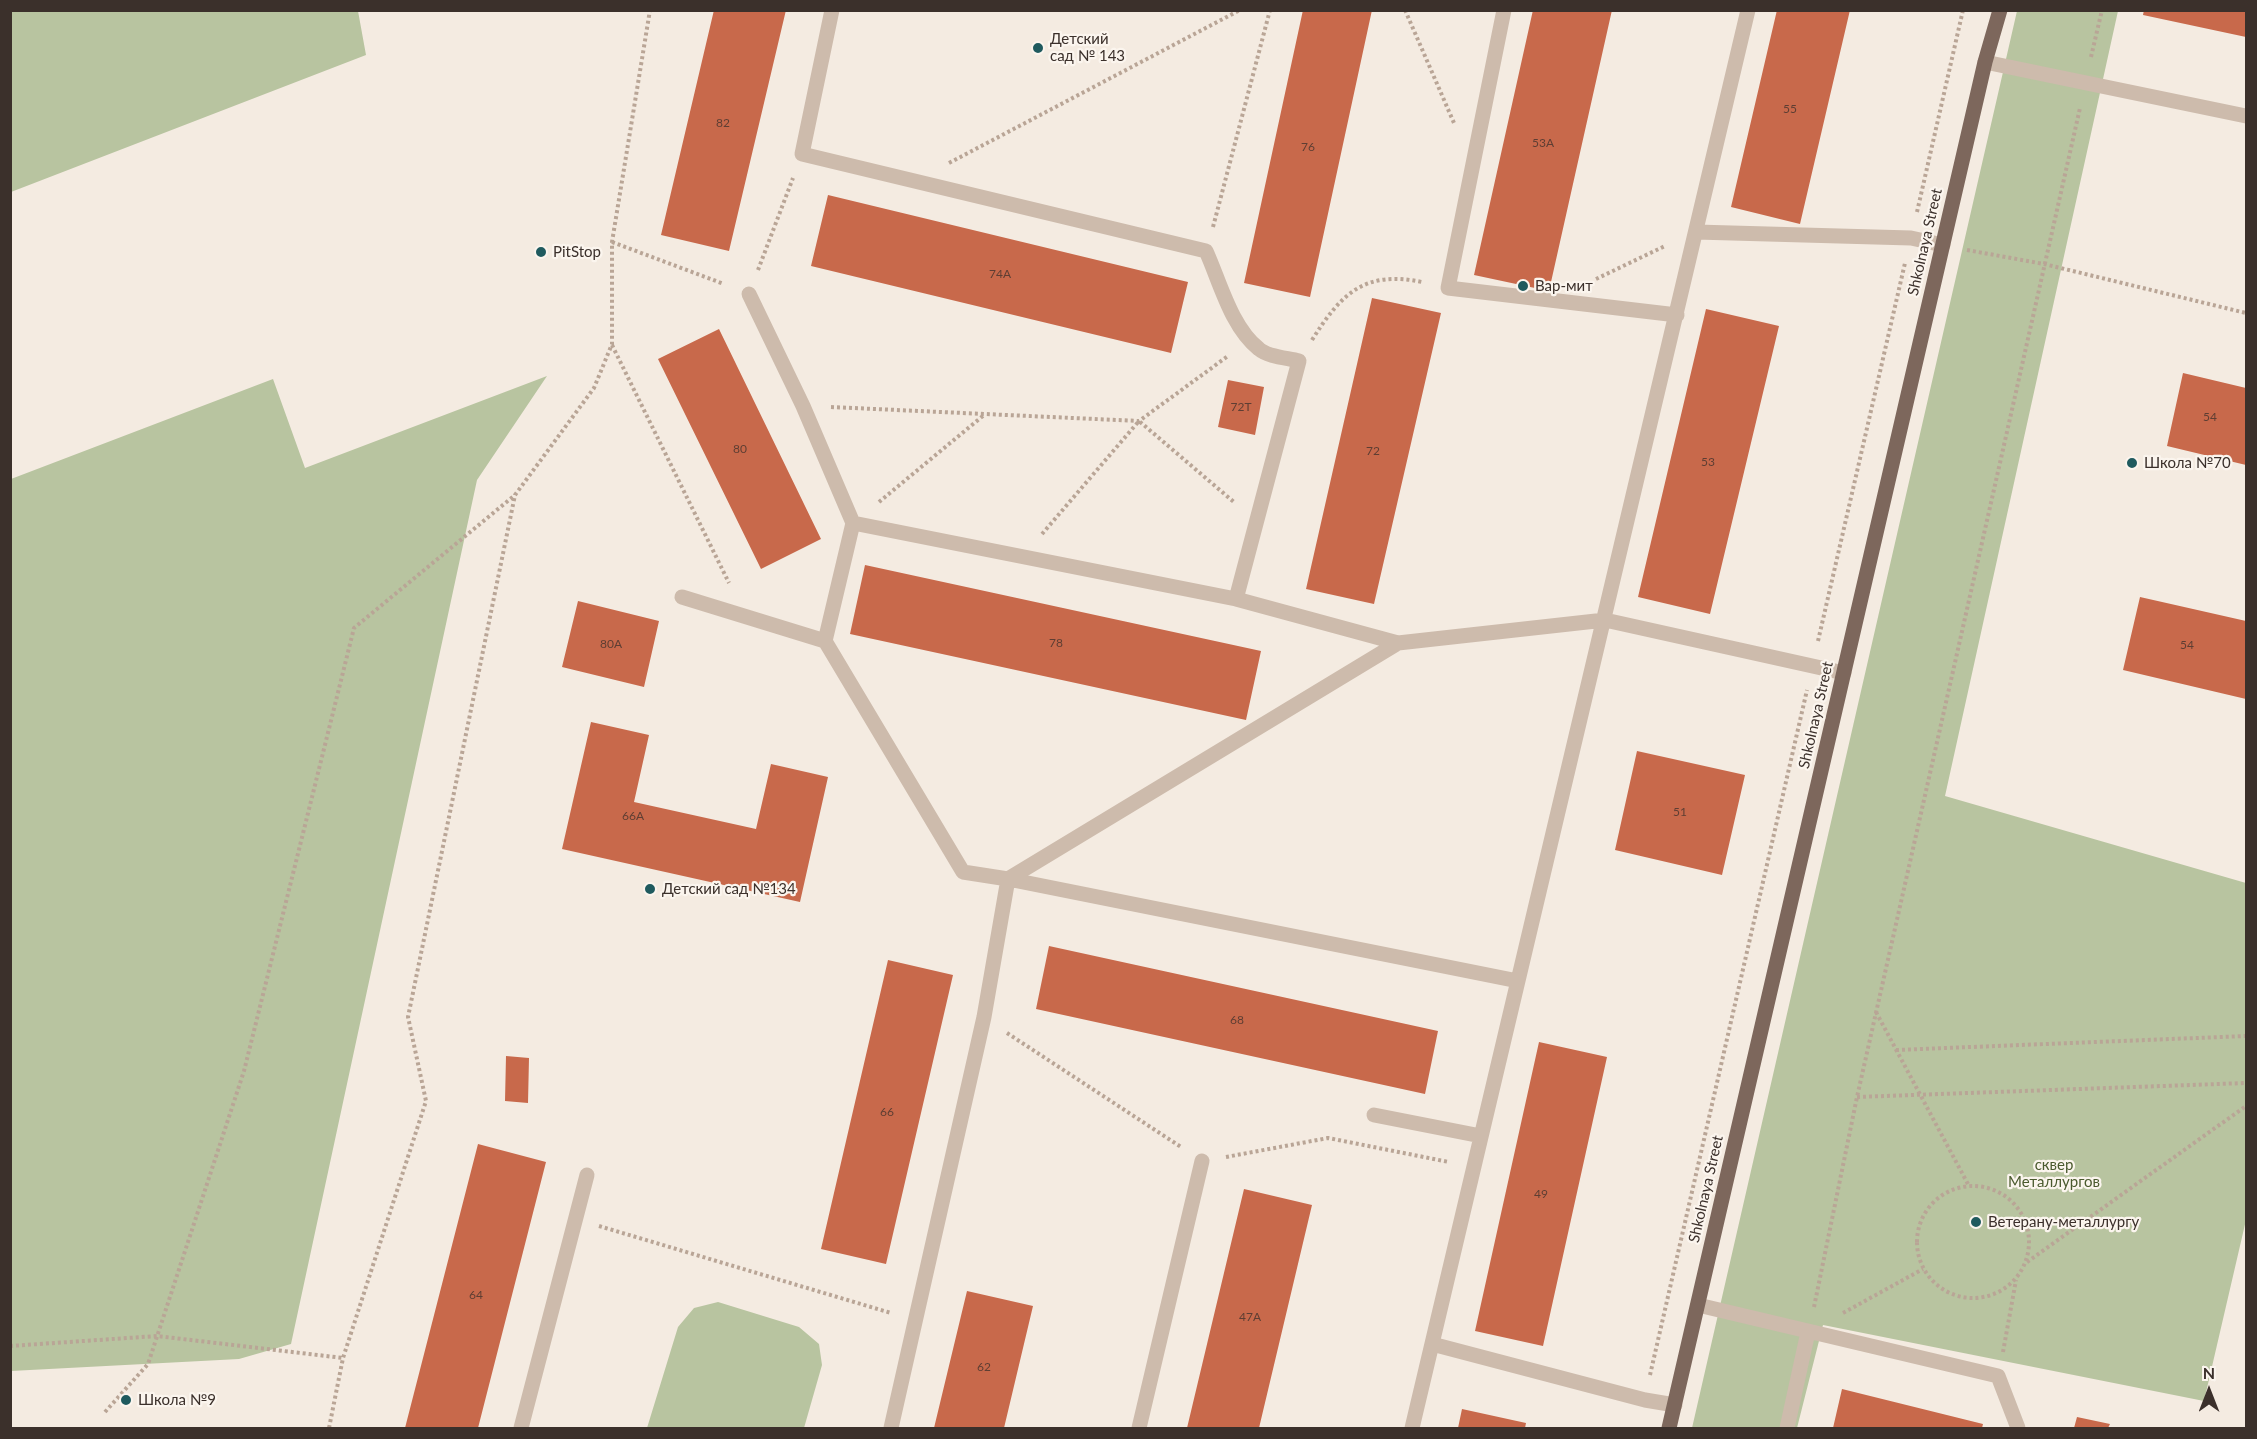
<!DOCTYPE html>
<html>
<head>
<meta charset="utf-8">
<style>
	body { margin:0 }
	#map { position:relative; width:2257px; height:1439px; overflow:hidden; background:#f4ebe1; font-family:Lato,sans-serif }
	canvas { display:block }
	.frame { position:absolute; inset:0; border:12px solid #3b302b; pointer-events:none }
	.north { position:absolute; left:2179px; top:1361px; width:60px; height:60px; -webkit-text-stroke:4px #fbf5ee; paint-order:stroke; rotate:0deg; font-size:16px; font-weight:700; line-height:24px; text-align:center; color:#3b302b }
	.north::after { content:''; display:block; margin:auto; width:21px; height:27px; background:#3b302b; clip-path:polygon(50% 0,100% 100%,50% 72%,0 100%) }
</style>
</head>
<body>
<div id="map">
<canvas width="2257" height="1439"></canvas>
<div class="frame"></div>
<div class="north">N</div>
</div>
<script>
const g = document.querySelector('canvas').getContext('2d');
g.lineJoin = 'round';
function paint(path, color) { g.fillStyle = color; g.fill(path, 'evenodd'); }
function stroke(path, color, width, dash) { g.strokeStyle = color; g.lineWidth = width; g.lineCap = dash ? 'butt' : 'round'; g.setLineDash(dash || []); g.stroke(path); }
function write(font, color, halo, rows, align = 'center') {
  g.font = font + ' Lato,sans-serif'; g.lineWidth = 4.5; g.setLineDash([]); g.textBaseline = 'middle'; g.strokeStyle = halo; g.fillStyle = color; for (const [text, x, y, turn = 0] of rows) {
    g.save(); g.translate(x, y); g.rotate((+turn || 0) * Math.PI / 180); g.textAlign = isNaN(turn) ? turn : align; if (halo) g.strokeText(text, 0, 0); g.fillText(text, 0, 0); g.restore();
  }
}
paint(new Path2D(`
	M11,10L358,11L366,55L11,192Z
	M2017,11H2118L1945,796L2246,883V1220L2204,1401L1823,1325L1797,1428H1692Z
	M547,376L477,480L291,1344L239,1359L11,1371V479L273,379L305,468Z
	M718,1302L799,1327L819,1344L822,1365L804,1428H647L678,1327L694,1308Z`), '#b8c4a0');
paint(new Path2D(`
	M714,10H786L729,251L661,235Z
	M1303,10H1372L1310,297L1244,283Z
	M1533,10H1612L1549,291L1474,275Z
	M1777,10H1850L1800,224L1731,207Z
	M2144,10H2246V37L2143,15Z
	M828,195L1188,282L1171,353L811,266Z
	M1372,298L1441,313L1374,604L1306,589Z
	M1706,309L1779,326L1710,614L1638,597Z
	M719,329L821,539L761,569L658,359Z
	M2183,373L2246,388V465L2167,446Z
	M1228,380L1264,387L1255,435L1218,427Z
	M865,565L1261,651L1246,720L850,634Z
	M2140,597L2246,621V699L2123,670Z
	M578,601L659,621L644,687L562,667Z
	M591,722L649,735L634,802L756,829L771,764L828,777L800,902L562,849Z
	M1637,751L1745,775L1722,875L1615,850Z
	M1049,946L1438,1031L1425,1094L1036,1009Z
	M888,960L953,975L886,1264L821,1249Z
	M1539,1042L1607,1057L1543,1346L1475,1331Z
	M506,1056L529,1058L528,1103L505,1101Z
	M478,1144L546,1162L478,1428H405Z
	M1244,1189L1312,1205L1259,1428H1187Z
	M967,1291L1033,1306L1004,1428H934Z
	M1842,1389L1983,1424L1982,1428H1833Z
	M1462,1409L1526,1423L1525,1428H1458Z
	M2077,1417L2110,1424L2108,1428H2074Z`), '#c8694b');
stroke(new Path2D(`
	M1405,10L1454,123
	M2091,57L2102,10
	M949,163L1240,10
	M1917,212L1963,10
	M1213,227L1270,10
	M612,242L724,284
	M1967,250L2044,264L2246,313
	M758,270L793,178
	M1596,279L1665,246
	M1312,340C1341,294 1364,270 1422,282
	M612,345L729,583
	M831,407L1139,421L1228,356
	M879,502L984,415
	M1042,534L1139,421L1235,503
	M1818,641L1905,263
	M1876,1012L1969,1186
	M1007,1033L1181,1147
	M1896,1050L2246,1036
	M1857,1097L2246,1083
	M1226,1157L1328,1138L1449,1162
	M1917 1242a56 56 0 1 1 112 0a56 56 0 1 1-112 0Z
	M599,1226L891,1313
	M2027,1262L2246,1106
	M1814,1307L1857,1097L2080,108
	M1843,1313L1923,1269
	M10,1346L157,1336L343,1358
	M2003,1352L2016,1280
	M1650,1375L1807,690
	M105,1412L148,1364L244,1071L354,628L515,495
	M329,1428L343,1358L426,1101L408,1017L515,495L594,388L612,344V242L650,10`), '#b9a596', 4, [3, 3]);
stroke(new Path2D(`
	M832,10L802,154L1206,251C1220,282 1231,327 1259,349C1268,357 1288,358 1299,361L1236,599
	M1504,10L1448,288L1677,315
	M1985,62L2246,116
	M1696,232L1911,238L1943,245
	M749,294L803,406L853,523L825,641L963,872L1008,879L1398,643
	M853,523L1236,599L1398,643L1605,620L1844,673
	M682,597L825,641
	M1374,1115L1481,1136
	M1698,1305L1998,1376L2018,1428
	M1432,1344L1645,1400L1675,1405
	M521,1428L587,1175
	M891,1428L984,1017L1008,879L1518,981
	M1139,1428L1202,1161
	M1412,1428L1748,10
	M1787,1428L1808,1332`), '#cdbbac', 15);
stroke(new Path2D(`
	M1669,1428L1985,62L2000,10`), '#7d675c', 15);
for (const [x, y, r, color] of [
	[1038,48,6,"#1f5a5e"],
	[541,252,6,"#1f5a5e"],
	[1523,286,6,"#1f5a5e"],
	[2132,463,6,"#1f5a5e"],
	[650,889,6,"#1f5a5e"],
	[1976,1222,6,"#1f5a5e"],
	[126,1400,6,"#1f5a5e"]
]) { const dot = new Path2D(); dot.arc(x, y, r, 0, 2 * Math.PI); g.fillStyle = color; g.fill(dot); stroke(dot, '#fbf5ee', 2); }
write('12px', '#5e3e33', null, [
	["55",1790,109],
	["82",723,123],
	["53А",1543,143],
	["76",1308,147],
	["74А",1000,274],
	["72Т",1241,407],
	["54",2210,417],
	["80",740,449],
	["72",1373,451],
	["53",1708,462],
	["78",1056,643],
	["80А",611,644],
	["54",2187,645],
	["51",1680,812],
	["66А",633,816],
	["68",1237,1020],
	["66",887,1112],
	["49",1541,1194],
	["64",476,1295],
	["47А",1250,1317],
	["62",984,1367]
]);
write('15px', '#3b302b', '#fbf5ee', [
	["Детский",1050,39],
	["сад № 143",1050,56],
	["PitStop",553,252],
	["Вар-мит",1535,286],
	["Школа №70",2144,463],
	["Детский сад №134",662,889],
	["Ветерану-металлургу",1988,1222],
	["Школа №9",138,1400]
], 'left');
write('15px', '#3b302b', '#fbf5ee', [
	["Shkolnaya Street",1925,242,-77],
	["Shkolnaya Street",1816,715,-77],
	["Shkolnaya Street",1706,1189,-77]
]);
write('15px', '#4a5a2e', '#fbf5ee', [
	["сквер",2054,1165],
	["Металлургов",2054,1182]
]);
</script>
</body>
</html>
